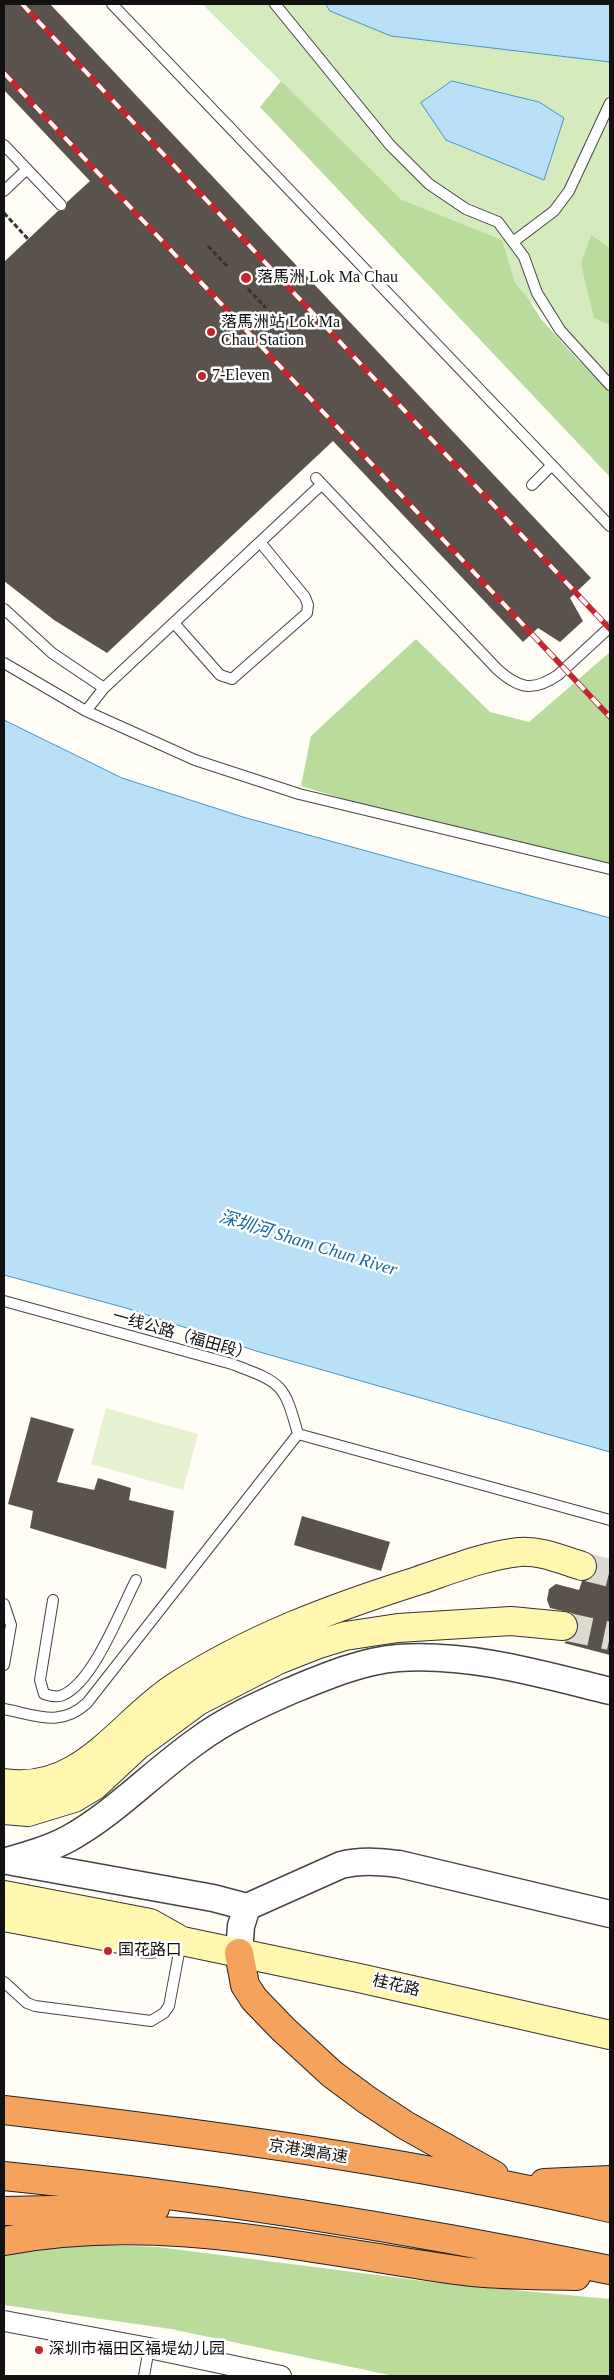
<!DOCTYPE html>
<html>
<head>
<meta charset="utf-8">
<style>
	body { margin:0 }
	#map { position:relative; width:614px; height:2380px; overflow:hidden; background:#fffdf5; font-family:"Times New Roman",serif }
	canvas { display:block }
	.frame { position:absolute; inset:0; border:5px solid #111; pointer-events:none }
</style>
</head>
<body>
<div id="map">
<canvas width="614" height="2380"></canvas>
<div class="frame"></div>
</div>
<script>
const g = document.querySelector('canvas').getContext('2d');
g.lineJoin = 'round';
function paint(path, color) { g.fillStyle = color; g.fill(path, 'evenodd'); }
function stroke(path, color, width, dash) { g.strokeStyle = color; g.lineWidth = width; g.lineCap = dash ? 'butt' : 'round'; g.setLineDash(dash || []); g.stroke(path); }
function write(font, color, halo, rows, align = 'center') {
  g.font = font + ' "Times New Roman","Noto Sans SC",serif'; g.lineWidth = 5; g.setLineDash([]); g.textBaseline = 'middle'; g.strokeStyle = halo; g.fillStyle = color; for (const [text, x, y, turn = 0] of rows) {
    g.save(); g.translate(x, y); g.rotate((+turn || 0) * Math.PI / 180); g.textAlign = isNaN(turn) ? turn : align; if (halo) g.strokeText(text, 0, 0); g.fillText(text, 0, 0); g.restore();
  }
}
paint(new Path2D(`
	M202,4H610V386L514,283L502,240L412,210Z`), '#d5ebbd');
paint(new Path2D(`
	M281,81L402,200L502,240L515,283L528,298L541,319L578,360L610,391V477L260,107Z
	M591,235L610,248V325L594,318L581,264Z
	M416,639L490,712L529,722L610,652V869L516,852L301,786L311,736Z
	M4,2242L158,2247L439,2283L610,2299V2376H394L171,2329L4,2305Z`), '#b9dc9c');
paint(new Path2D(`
	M106,1408L198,1434L183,1490L91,1464Z`), '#e6f2cf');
const water = new Path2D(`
	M326,4H610V62L391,36L330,11Z
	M452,81L539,102L564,118L544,180L446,140L421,103Z
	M4,720L122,778L243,817L610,918V1452L256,1351L126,1308L4,1275Z`);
paint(water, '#b9e0f7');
stroke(water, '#3f96cf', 1);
paint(new Path2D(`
	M4,4H50L591,578L570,598L583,621L560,642L538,628L523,642L333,441L107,653L54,620L4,581V262L58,211L65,210L67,202L90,181L4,90Z
	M31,1417L74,1429L57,1482L94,1490L98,1478L131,1488L129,1500L174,1511L166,1569L30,1528L33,1511L8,1504Z
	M302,1516L390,1542L381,1571L294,1545Z
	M597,1561L610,1565V1655L564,1643L576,1635L579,1627L577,1620L572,1613L550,1608L547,1600L549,1589L556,1584L579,1590L582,1581L592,1578L597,1571Z`), '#5a524d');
stroke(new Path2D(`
	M582,1566L610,1573
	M563,1626L610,1636`), '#dbdad3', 28, [28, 14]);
const service = new Path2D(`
	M112,4L610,526
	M275,4L390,145L429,184L466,209L498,222L524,257L537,293L560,330L610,385
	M4,145L61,205
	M4,191L27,169
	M513,242L554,211L569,191L610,103
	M316,478L497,669C519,689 533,692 558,675L610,627
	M532,485L552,465
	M4,609L52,653L104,688L86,711
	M174,623L220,675L232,679L307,613L308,605L305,597L260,542
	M4,663L86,711L195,760L299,794L610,869
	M104,688L322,484
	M4,1301L232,1364C282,1383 284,1383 298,1434L87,1703C60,1728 36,1715 4,1709
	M298,1434L610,1520
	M53,1600L40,1680L44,1694C50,1696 57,1698 63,1695C94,1681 120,1611 136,1580
	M4,1604L11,1625L4,1665
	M4,1982L27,2003L35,2006L151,2021L164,2013L169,2006L181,1942
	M144,2376L149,2348`);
const minor = new Path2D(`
	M4,2321L149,2348L281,2376`);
const tertiary = new Path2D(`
	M7,1861C28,1855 49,1849 68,1839C115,1813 153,1772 197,1741C225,1720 258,1705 290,1691C324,1677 361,1661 398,1658C470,1653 541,1674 610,1691
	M13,1862L213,1898L247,1907L341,1865C361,1860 379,1862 399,1864L610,1914
	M239,1953L241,1926L247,1907`);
const secondary = new Path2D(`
	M4,1783C81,1795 119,1724 175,1687C251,1638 332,1608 417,1581C450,1570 484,1556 519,1552C540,1550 562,1560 582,1566
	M4,1810L28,1812L74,1798L94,1786L137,1746L198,1701L278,1660L316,1645L345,1636L398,1628L511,1621L563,1626
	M4,1895L150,1923L182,1941
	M4,1917L146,1944L182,1941L359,1978L610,2035`);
const motorway = new Path2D(`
	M239,1953L245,1985L254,1999L283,2029L332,2074L367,2100L405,2125L494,2175
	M4,2110C207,2134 411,2161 610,2208
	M4,2176C207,2196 410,2229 610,2270
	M544,2183L610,2180
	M4,2211L155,2208
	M4,2241C157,2211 311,2250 463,2271C500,2276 538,2275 576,2276`);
stroke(service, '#444', 12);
stroke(minor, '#444', 22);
stroke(tertiary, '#444', 29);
stroke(secondary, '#333', 30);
stroke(motorway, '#222', 30);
stroke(new Path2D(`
	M4,213L28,239
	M208,246L227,266
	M248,289L266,308`), '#333', 3, [5, 2.5]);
stroke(service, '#fff', 10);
stroke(minor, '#fff', 20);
stroke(tertiary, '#fff', 26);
stroke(secondary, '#fff6b0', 28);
stroke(motorway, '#f5a25d', 28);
const rail = new Path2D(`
	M22,4L610,629
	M4,73L610,717`);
stroke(rail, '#c4262e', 5.5);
stroke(rail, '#fff', 4, [11]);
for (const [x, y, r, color] of [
	[246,278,6,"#c4262e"],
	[211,332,5,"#c4262e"],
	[202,376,5,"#c4262e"],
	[108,1951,5,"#c4262e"],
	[39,2350,5,"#c4262e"]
]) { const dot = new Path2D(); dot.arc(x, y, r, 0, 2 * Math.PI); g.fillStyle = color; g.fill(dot); stroke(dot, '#fff', 2); }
write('16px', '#111', '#fff', [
	["落馬洲 Lok Ma Chau",257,278],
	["落馬洲站 Lok Ma",221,323],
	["Chau Station",221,341],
	["7-Eleven",212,376],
	["国花路口",118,1951],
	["深圳市福田区福堤幼儿园",49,2350]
], 'left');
write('16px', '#111', '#fff', [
	["一线公路（福田段）",182,1336,16],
	["桂花路",396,1986,13],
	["京港澳高速",308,2152,9]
]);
write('italic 18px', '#1768a6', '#fff', [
	["深圳河 Sham Chun River",308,1244,17]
]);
</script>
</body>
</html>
